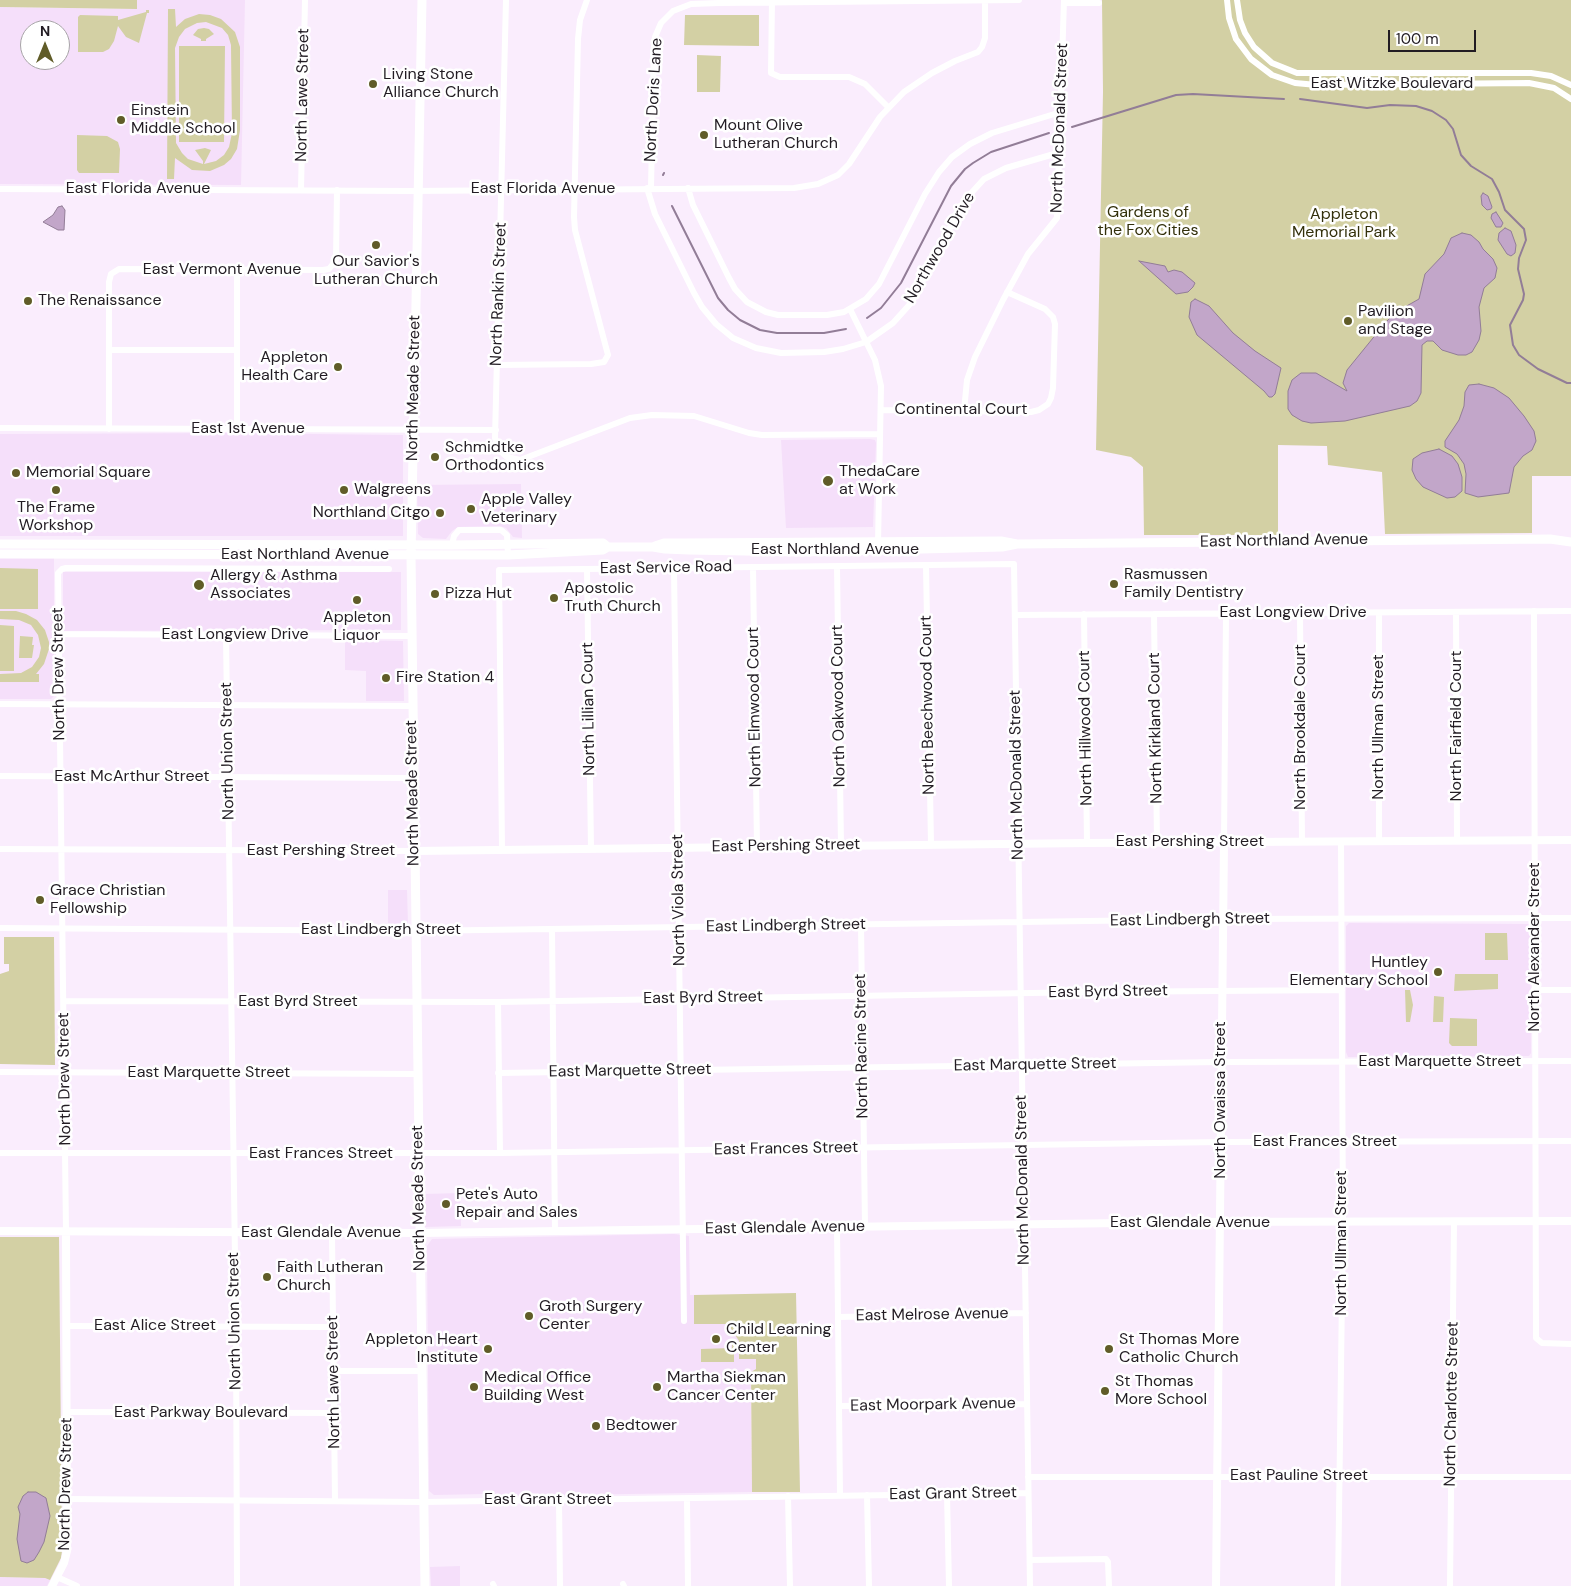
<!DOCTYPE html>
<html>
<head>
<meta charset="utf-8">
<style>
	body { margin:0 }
	#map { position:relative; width:1571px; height:1586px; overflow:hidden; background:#faedfd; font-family:"DM Sans",sans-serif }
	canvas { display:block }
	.north { position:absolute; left:20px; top:20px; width:50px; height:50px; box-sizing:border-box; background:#fff; border:1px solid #a7a4a7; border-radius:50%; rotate:0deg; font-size:14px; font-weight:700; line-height:20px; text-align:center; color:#221c23 }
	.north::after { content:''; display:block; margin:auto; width:18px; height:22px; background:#605c28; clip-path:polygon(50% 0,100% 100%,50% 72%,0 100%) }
	.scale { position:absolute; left:1388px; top:30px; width:88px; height:22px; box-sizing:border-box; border:2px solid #221c23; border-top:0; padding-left:6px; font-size:15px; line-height:18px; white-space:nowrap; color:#221c23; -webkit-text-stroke:4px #fff; paint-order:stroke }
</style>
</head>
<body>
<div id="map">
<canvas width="1571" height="1586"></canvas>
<div class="north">N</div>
<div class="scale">100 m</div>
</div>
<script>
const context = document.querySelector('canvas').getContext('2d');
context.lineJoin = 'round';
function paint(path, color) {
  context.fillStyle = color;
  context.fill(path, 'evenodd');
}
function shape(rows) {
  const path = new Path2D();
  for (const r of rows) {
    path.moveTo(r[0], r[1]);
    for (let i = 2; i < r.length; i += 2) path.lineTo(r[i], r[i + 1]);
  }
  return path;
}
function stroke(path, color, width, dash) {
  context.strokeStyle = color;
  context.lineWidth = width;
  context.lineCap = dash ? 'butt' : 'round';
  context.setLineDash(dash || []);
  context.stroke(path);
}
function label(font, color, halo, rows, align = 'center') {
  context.font = font + ' "DM Sans",sans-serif';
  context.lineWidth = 5;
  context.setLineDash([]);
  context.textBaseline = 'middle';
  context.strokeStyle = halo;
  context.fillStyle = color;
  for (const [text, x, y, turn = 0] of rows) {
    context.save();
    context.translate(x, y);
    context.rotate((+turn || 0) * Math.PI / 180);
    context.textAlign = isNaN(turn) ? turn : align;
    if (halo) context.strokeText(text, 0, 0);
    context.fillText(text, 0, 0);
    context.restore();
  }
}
const built = shape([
	[137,0,245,0,241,185,0,184,0,7,137,9],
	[30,30,60,30,60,60,30,60],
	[225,433,403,435,403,536,0,536,0,434],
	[870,439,875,440,876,443,873,527,786,528,781,440],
	[521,484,522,538,513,537,506,528,500,526,458,527,452,531,446,539,423,538,418,534,417,485],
	[0,558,54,558,54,696,51,699,0,699],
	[63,572,401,572,401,630,63,631],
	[345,640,403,641,404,701,366,701,366,671,345,670],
	[388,890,407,890,408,925,388,926],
	[1349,923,1528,924,1530,930,1531,1053,1529,1056,1348,1057,1346,1052,1346,926],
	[460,1193,461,1226,425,1227,425,1194],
	[674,1234,689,1236,690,1295,694,1295,694,1324,728,1324,739,1341,756,1359,756,1369,751,1372,752,1492,507,1496,485,1494,434,1495,429,1491,427,1246,432,1239],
	[460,1566,460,1586,431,1586,430,1567],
	[0,1577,45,1578,50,1580,47,1586,0,1586]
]);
const green = shape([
	[0,0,137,0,137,9,0,7],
	[1102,0,1571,0,1571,476,1532,476,1532,533,1385,534,1382,472,1328,465,1327,446,1278,445,1278,535,1144,535,1143,467,1131,457,1096,450,1103,92],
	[168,9,175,9,176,27,185,19,199,14,210,15,221,19,235,32,240,47,240,130,237,149,231,159,224,165,210,171,192,170,175,158,174,179,167,179],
	[206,22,222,28,228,35,231,45,232,133,229,147,224,155,216,161,204,164,211,150,205,148,195,150,203,161,203,164,188,159,182,153,176,143,175,48,179,37,185,29,197,23],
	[146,10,149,10,149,13,147,13,139,43,126,37,118,26,114,41,109,49,103,52,78,52,78,17,80,15,118,16,118,20,146,12],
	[685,15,759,15,759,46,684,45],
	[204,28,209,29,214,34,206,39,206,41,201,41,201,39,193,35,198,29],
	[179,46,225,46,224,142,179,142],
	[697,55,721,56,720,92,697,92],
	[77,135,107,136,118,142,120,149,119,173,79,173,77,170],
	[0,568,38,569,38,609,0,609],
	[0,611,16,611,26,614,37,620,45,630,49,642,49,649,44,664,36,674,39,674,39,682,0,682,0,674,21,673,32,667,39,657,41,648,38,635,31,625,19,620,0,619],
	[0,625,14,626,14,671,0,671],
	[20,636,33,637,32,645,34,645,32,658,19,658],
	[1485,933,1507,933,1508,960,1485,960],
	[4,937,54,937,55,1065,0,1064,0,974,9,971,9,964,4,964],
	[1455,974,1498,974,1498,989,1454,991],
	[1405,990,1410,990,1413,1005,1410,1022,1406,1022],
	[1434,996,1444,997,1443,1022,1433,1022],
	[1450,1018,1477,1019,1477,1046,1452,1046,1449,1043],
	[0,1237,59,1237,62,1551,61,1558,50,1580,45,1578,0,1577],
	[796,1293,800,1492,752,1492,751,1372,756,1369,756,1359,739,1359,739,1341,728,1324,694,1324,694,1295],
	[732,1343,734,1343,734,1362,701,1362,701,1349,732,1348]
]);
const water = shape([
	[1483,193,1488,196,1492,207,1491,209,1487,210,1482,205,1481,196,1483,193],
	[62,206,65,210,64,230,58,230,43,222,53,215,58,207,62,206],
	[1496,212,1503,223,1501,227,1496,227,1491,218,1492,214,1496,212],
	[1505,228,1511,231,1516,245,1515,253,1511,256,1507,254,1498,240,1499,233,1505,228],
	[1462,233,1471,235,1479,242,1483,249,1493,259,1497,268,1495,278,1484,288,1479,307,1481,331,1479,340,1472,352,1466,355,1458,355,1442,350,1433,341,1427,341,1422,345,1421,393,1417,401,1410,406,1345,421,1311,423,1302,421,1292,415,1288,409,1288,391,1292,380,1301,373,1316,373,1347,391,1343,383,1347,370,1386,322,1396,312,1419,299,1425,274,1444,254,1451,238,1462,233],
	[1139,261,1165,266,1168,272,1174,270,1182,272,1195,283,1193,287,1188,292,1176,294,1139,261],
	[1195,299,1209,306,1233,333,1255,351,1281,368,1275,394,1272,397,1269,397,1264,391,1197,335,1189,317,1191,302,1195,299],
	[1479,384,1494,388,1509,398,1524,416,1534,431,1536,441,1532,450,1523,456,1514,467,1509,493,1478,497,1465,493,1466,474,1464,464,1457,454,1445,447,1445,441,1459,420,1464,406,1465,392,1469,385,1479,384],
	[1439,449,1452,456,1458,464,1462,477,1462,491,1455,497,1447,498,1423,487,1416,479,1412,470,1413,459,1422,453,1439,449],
	[28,1492,36,1492,46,1498,50,1516,44,1542,39,1552,34,1560,27,1563,21,1561,17,1539,20,1514,18,1507,23,1496,28,1492]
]);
const stream = shape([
	[1300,99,1367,108,1390,105,1416,106,1432,111,1446,120,1453,129,1461,155,1471,166,1492,179,1499,192,1505,210,1524,229,1526,240,1519,258,1518,269,1524,294,1523,300,1510,325,1513,345,1519,355,1538,369,1567,383,1571,383],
	[1072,127,1176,95,1193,94,1284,99],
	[663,175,664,173],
	[672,206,718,298,728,310,740,320,760,330,777,333,824,333,846,329],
	[867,318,881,308,901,283,951,186,965,169,973,163,991,152,1049,133]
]);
const minor = shape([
	[506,0,495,438,499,450,507,457,520,460,630,418,652,415,694,416,749,433,762,435,880,434],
	[772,0,771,73,780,77,849,77,865,84,888,107],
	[1227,0,1229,18,1236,39,1251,59,1272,75,1295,83,1317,85,1529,83,1554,88,1571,99],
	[1237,0,1240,20,1245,33,1254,47,1272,63,1297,73,1531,73,1551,76,1571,85],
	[1064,3,1099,3],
	[647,188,655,214,694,293,702,307,716,324,733,338,756,348,781,353,824,352,843,349,866,342,893,323,911,303,964,201,984,179,1006,168,1061,152],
	[651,188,654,45,655,37,661,23,673,11,691,4,719,3,1019,0],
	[688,188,693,205,729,278,735,289,747,302,766,312,778,315,827,315,844,312,866,299,879,284,925,194,939,172,952,157,970,144,992,133,1061,112],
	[0,189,409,191,794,188,818,184,838,175,849,164,880,117,904,92,932,73,955,61,978,52,982,47,985,38,985,0],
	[301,190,305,0],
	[850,309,875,360,881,386,878,544],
	[109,350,237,350],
	[497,365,591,364,604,362,608,355,575,230,574,217,578,39,580,20,587,0],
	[881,410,1031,412,1039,410,1048,404,1051,398,1053,388,1055,324,1053,317,1045,309,1007,292],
	[964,411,967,380,975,357,1003,300,1028,254,1057,218,1064,0],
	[0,428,496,430],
	[109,429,109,282,111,274,119,269,323,270,329,269,336,260,337,190],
	[237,429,237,270],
	[452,545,454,536,459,530,501,530,507,535,508,555],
	[926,565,931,844],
	[837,566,841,846],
	[753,567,757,847],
	[674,568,684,1321],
	[587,569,591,849],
	[1534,611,1536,1333,1536,1338,1542,1343,1571,1344],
	[1456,612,1457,840],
	[1300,613,1302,842],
	[1379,613,1379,841],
	[1084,614,1087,843],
	[1154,614,1157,842],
	[1015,615,1571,611],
	[58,634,411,636],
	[226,636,236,1327,237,1586],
	[0,704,412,706],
	[0,776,413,778],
	[1224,842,1226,614],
	[0,849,414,851],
	[502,850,499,570,1014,564,1030,1586],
	[861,924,865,1227],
	[0,928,415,931,1222,919,1571,918],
	[552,929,555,1232],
	[1534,990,1571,990],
	[64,1001,498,1002,1090,992,1342,990],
	[498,1002,500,1153],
	[0,1072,417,1074],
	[498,1073,1220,1062,1571,1061],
	[0,1153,500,1153,1221,1142,1571,1141],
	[837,1228,840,1495],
	[66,1232,58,573,62,569,66,568,389,569],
	[332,1234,335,1501],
	[838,1317,1026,1313],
	[67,1326,333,1327],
	[334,1371,421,1371],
	[839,1406,1027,1404],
	[67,1412,334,1413],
	[1028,1477,1571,1477],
	[947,1494,949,1586],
	[867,1495,869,1586],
	[788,1496,790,1586],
	[67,1499,423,1502,1028,1493],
	[687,1499,688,1586],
	[559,1500,560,1586],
	[1030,1560,1106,1559,1108,1562,1109,1586],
	[57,1577,77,1586],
	[493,1584,494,1586],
	[623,1584,624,1586],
	[1338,1586,1343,1222,1341,841],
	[1450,1586,1454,1222]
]);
const tertiary = shape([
	[414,851,1087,843,1571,840],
	[0,1231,420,1233,1191,1222,1571,1221],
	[52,1586,64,1563,67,1551,66,1232],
	[1216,1586,1224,842]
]);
const secondary = shape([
	[422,0,411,555,425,1586],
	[0,544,452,545,603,543,608,547],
	[655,546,664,543,683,543,1001,541,1017,544,1550,539,1571,542],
	[0,554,508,555,603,550,608,547,653,547,665,549,689,550,801,552,1002,547,1017,544]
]);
const markers = [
	[373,84,5,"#605c28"],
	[121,120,5,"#605c28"],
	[704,135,5,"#605c28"],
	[376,245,5,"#605c28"],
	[28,301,5,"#605c28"],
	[1348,321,5,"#605c28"],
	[338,367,5,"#605c28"],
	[435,457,5,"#605c28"],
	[16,473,5,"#605c28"],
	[828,481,6,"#605c28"],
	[56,490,5,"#605c28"],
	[344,490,5,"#605c28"],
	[471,509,5,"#605c28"],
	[440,513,5,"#605c28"],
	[1114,584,5,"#605c28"],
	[199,585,6,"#605c28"],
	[435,594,5,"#605c28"],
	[554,598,5,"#605c28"],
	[357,600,5,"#605c28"],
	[386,678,5,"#605c28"],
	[40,900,5,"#605c28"],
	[1438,972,5,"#605c28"],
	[446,1204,5,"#605c28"],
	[267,1277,5,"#605c28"],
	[529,1316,5,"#605c28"],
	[716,1339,5,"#605c28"],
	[488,1349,5,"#605c28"],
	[1109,1349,5,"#605c28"],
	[474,1387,5,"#605c28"],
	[657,1387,5,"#605c28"],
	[1105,1391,5,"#605c28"],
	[596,1426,5,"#605c28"]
];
const poiNames = [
	["Living Stone",383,75],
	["Alliance Church",383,93],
	["Einstein",131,111],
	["Middle School",131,129],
	["Mount Olive",714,126],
	["Lutheran Church",714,144],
	["Our Savior's",376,262,"center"],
	["Lutheran Church",376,280,"center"],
	["The Renaissance",38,301],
	["Pavilion",1358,312],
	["and Stage",1358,330],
	["Appleton",328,358,"right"],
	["Health Care",328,376,"right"],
	["Schmidtke",445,448],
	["Orthodontics",445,466],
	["ThedaCare",839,472],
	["at Work",839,490],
	["Memorial Square",26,473],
	["Walgreens",354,490],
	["Apple Valley",481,500],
	["Veterinary",481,518],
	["The Frame",56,508,"center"],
	["Workshop",56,526,"center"],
	["Northland Citgo",430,513,"right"],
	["Rasmussen",1124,575],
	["Family Dentistry",1124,593],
	["Allergy & Asthma",210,576],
	["Associates",210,594],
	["Apostolic",564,589],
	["Truth Church",564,607],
	["Pizza Hut",445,594],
	["Appleton",357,618,"center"],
	["Liquor",357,636,"center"],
	["Fire Station 4",396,678],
	["Grace Christian",50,891],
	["Fellowship",50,909],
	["Huntley",1428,963,"right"],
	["Elementary School",1428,981,"right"],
	["Pete's Auto",456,1195],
	["Repair and Sales",456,1213],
	["Faith Lutheran",277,1268],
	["Church",277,1286],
	["Groth Surgery",539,1307],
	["Center",539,1325],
	["Child Learning",726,1330],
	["Center",726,1348],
	["Appleton Heart",478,1340,"right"],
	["Institute",478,1358,"right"],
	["St Thomas More",1119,1340],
	["Catholic Church",1119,1358],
	["Medical Office",484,1378],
	["Building West",484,1396],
	["Martha Siekman",667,1378],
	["Cancer Center",667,1396],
	["St Thomas",1115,1382],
	["More School",1115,1400],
	["Bedtower",606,1426]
];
const streetNames = [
	["East Witzke Boulevard",1392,84],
	["North Lawe Street",303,95,-89],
	["North Doris Lane",654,100,-87],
	["North McDonald Street",1060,128,-88],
	["East Florida Avenue",138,189],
	["East Florida Avenue",543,189],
	["Northwood Drive",940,248,-60],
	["East Vermont Avenue",222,270],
	["North Rankin Street",499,294,-88],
	["North Meade Street",414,388,-89],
	["Continental Court",961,410],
	["East 1st Avenue",248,429],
	["East Northland Avenue",1284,541,-1],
	["East Northland Avenue",835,550],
	["East Northland Avenue",305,555],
	["East Service Road",666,568,-1],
	["East Longview Drive",1293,613],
	["East Longview Drive",235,635],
	["North Drew Street",59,674,-91],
	["North Beechwood Court",928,705,-91],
	["North Oakwood Court",839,706,-91],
	["North Elmwood Court",755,707,-91],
	["North Lillian Court",589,709,-91],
	["North Fairfield Court",1457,726,-90],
	["North Brookdale Court",1301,727,-90],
	["North Ullman Street",1379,727,-90],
	["North Hillwood Court",1086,728,-91],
	["North Kirkland Court",1156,728,-91],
	["North Union Street",228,751,-91],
	["North McDonald Street",1017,775,-91],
	["East McArthur Street",132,777],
	["North Meade Street",413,793,-91],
	["East Pershing Street",1190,842],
	["East Pershing Street",786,846,-1],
	["East Pershing Street",321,851],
	["North Viola Street",679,900,-91],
	["East Lindbergh Street",1190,920,-1],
	["East Lindbergh Street",786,926,-1],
	["East Lindbergh Street",381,930],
	["North Alexander Street",1535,947,-90],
	["East Byrd Street",1108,992,-1],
	["East Byrd Street",703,998,-1],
	["East Byrd Street",298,1002],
	["North Racine Street",862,1046,-91],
	["East Marquette Street",1440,1062],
	["East Marquette Street",1035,1065,-1],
	["East Marquette Street",630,1071,-1],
	["East Marquette Street",209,1073],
	["North Drew Street",65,1079,-91],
	["North Owaissa Street",1221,1100,-90],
	["East Frances Street",1325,1142],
	["East Frances Street",786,1149,-1],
	["East Frances Street",321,1154],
	["North McDonald Street",1023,1180,-91],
	["North Meade Street",419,1198,-91],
	["East Glendale Avenue",1190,1223],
	["East Glendale Avenue",785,1228,-1],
	["East Glendale Avenue",321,1233],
	["North Ullman Street",1342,1243,-90],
	["East Melrose Avenue",932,1315,-1],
	["North Union Street",235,1321,-91],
	["East Alice Street",155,1326],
	["North Lawe Street",334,1382,-91],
	["North Charlotte Street",1452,1404,-89],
	["East Moorpark Avenue",933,1405,-1],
	["East Parkway Boulevard",201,1413],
	["East Pauline Street",1299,1476],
	["North Drew Street",66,1484,-89],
	["East Grant Street",953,1494,-1],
	["East Grant Street",548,1500]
];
const parkNames = [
	["Gardens of",1148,213],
	["the Fox Cities",1148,231],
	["Appleton",1344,215],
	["Memorial Park",1344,233]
];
paint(built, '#f5dffa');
paint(green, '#d3d0a4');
paint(water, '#c2a6c9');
stroke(water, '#927d97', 1);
stroke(stream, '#927d97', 2);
stroke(minor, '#fff', 6);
stroke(tertiary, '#fff', 8);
stroke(secondary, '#fff', 9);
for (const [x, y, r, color] of markers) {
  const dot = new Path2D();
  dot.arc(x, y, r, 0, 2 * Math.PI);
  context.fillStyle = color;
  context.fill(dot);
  stroke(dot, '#fff', 2);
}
label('16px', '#221c23', '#fff', poiNames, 'left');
label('16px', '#221c23', '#fff', streetNames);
label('16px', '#33300b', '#fff', parkNames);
</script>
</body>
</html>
